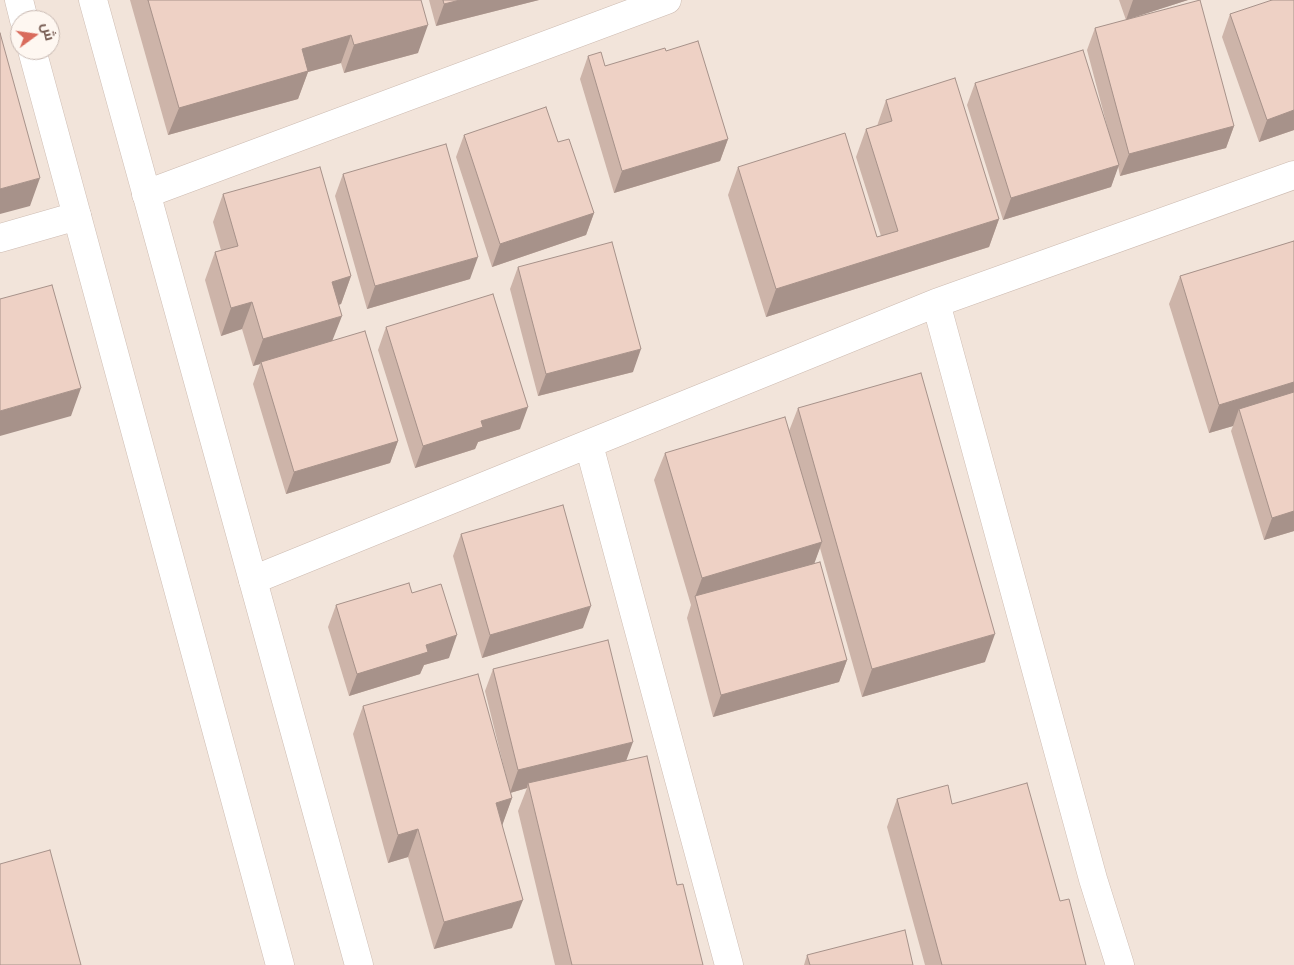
<!DOCTYPE html>
<html>
<head>
<meta charset="utf-8">
<style>
	body { margin:0 }
	#map { position:relative; width:1294px; height:965px; overflow:hidden; background:#fbf3eb; font-family:"Exo 2",Cairo,sans-serif }
	canvas { display:block }
	.north { position:absolute; left:10px; top:10px; width:50px; height:50px; box-sizing:border-box; background:#fef7f1; border:1px solid #c7b8b1; border-radius:50%; rotate:76deg; font-size:14px; font-weight:700; line-height:20px; text-align:center; color:#745950 }
	.north::after { content:''; display:block; margin:auto; width:18px; height:22px; background:#d96b5c; clip-path:polygon(50% 0,100% 100%,50% 72%,0 100%) }
</style>
</head>
<body>
<div id="map">
<canvas width="1294" height="965"></canvas>
<div class="north">ش</div>
</div>
<script>
const context = document.querySelector('canvas').getContext('2d');
context.lineJoin = 'round';
function paint(path, color) {
  context.fillStyle = color;
  context.fill(path, 'evenodd');
}
function shape(rows) {
  const path = new Path2D();
  for (const r of rows) {
    path.moveTo(r[0], r[1]);
    for (let i = 2; i < r.length; i += 2) path.lineTo(r[i], r[i + 1]);
  }
  return path;
}
function stroke(path, color, width, dash) {
  context.strokeStyle = color;
  context.lineWidth = width;
  context.lineCap = dash ? 'butt' : 'round';
  context.setLineDash(dash || []);
  context.stroke(path);
}
const residential = shape([
	[0,0,1294,0,1294,965,0,965],
	[20,20,50,20,50,50,20,50]
]);
const minor = shape([
	[146,194,667,0],
	[0,238,77,216],
	[936,303,1093,879,1120,965],
	[589,445,729,965],
	[253,580,936,303,1294,175]
]);
const tertiary = shape([
	[19,0,24,20],
	[93,0,359,965],
	[32,50,280,965]
]);
const wall = shape([
	[130,0,421,0,418,53,344,73,341,63,308,72,298,99,168,135],
	[429,0,539,0,436,26],
	[1119,0,1188,0,1128,19,1234,126,1226,148,1120,176,1118,166,1111,187,1003,220,967,105,975,83,1111,141,1087,50,1095,28,1126,20],
	[1294,0,1294,130,1259,142,1222,37,1230,14],
	[666,51,728,139,720,161,614,193,580,79,588,56,605,66],
	[886,100,999,219,989,247,766,317,728,195,738,167,877,237,881,236,856,157,866,129,877,126],
	[464,135,558,142,594,213,586,235,492,267,456,157],
	[343,174,470,279,367,309,335,196],
	[223,194,351,276,341,304,338,305,332,341,398,441,390,463,286,494,253,384,260,364,253,366,242,329,221,336,205,280,215,252,221,250,213,222],
	[1294,241,1294,531,1264,540,1231,431,1233,426,1209,433,1169,304,1180,276],
	[518,267,633,372,538,396,510,289],
	[386,327,520,429,478,442,475,449,415,468,378,350],
	[798,408,985,662,862,697,820,548,814,563,847,660,839,682,713,717,687,618,691,605,654,480,665,453,789,431],
	[461,534,583,628,482,658,453,556],
	[412,593,449,658,424,665,420,674,349,696,328,627,336,605],
	[493,669,626,760,677,885,703,965,555,965,518,811,527,788,510,793,512,798,502,825,512,928,434,949,408,857,388,863,353,734,363,706,509,788,485,691],
	[897,799,952,804,1060,901,1086,965,925,965,887,827],
	[807,955,913,965,804,965]
]);
const shadedWall = shape([
	[460,0,539,0,436,26,444,4],
	[1133,0,1188,0,1126,20],
	[428,25,418,53,344,73,354,45],
	[351,35,341,63,308,72,298,99,168,135,179,108,302,49],
	[1294,110,1294,130,1259,142,1267,120],
	[1234,126,1226,148,1120,176,1129,154],
	[728,139,720,161,614,193,622,171],
	[1119,165,1111,187,1003,220,1011,198],
	[40,178,30,206,0,214,0,189],
	[594,213,586,235,492,267,500,244],
	[999,219,989,247,766,317,776,289],
	[478,257,470,279,367,309,375,286],
	[351,276,341,304,322,310,332,282],
	[252,302,242,329,221,336,231,308],
	[342,316,331,344,261,362,260,364,253,366,263,339],
	[641,349,633,372,538,396,546,374],
	[1294,382,1294,407,1239,409,1233,426,1209,433,1219,405],
	[81,388,71,416,0,436,0,411],
	[528,407,520,429,478,442,475,449,415,468,423,446,481,421],
	[398,441,390,463,286,494,294,472],
	[1294,511,1294,531,1264,540,1272,518],
	[822,542,812,570,695,597,702,578],
	[591,606,583,628,482,658,490,635],
	[995,634,985,662,862,697,872,669],
	[457,635,449,658,424,665,420,674,349,696,357,674,426,645],
	[847,660,839,682,713,717,721,695],
	[633,742,625,764,528,783,527,788,510,793,518,770],
	[512,798,502,826,496,803],
	[418,829,408,857,388,863,398,835],
	[523,900,512,928,434,949,444,922]
]);
const building = shape([
	[148,0,421,0,428,25,354,45,351,35,302,49,308,71,179,108,148,0],
	[443,0,460,0,444,4,443,0],
	[1200,0,1234,126,1129,154,1095,28,1200,0],
	[1272,0,1294,0,1294,110,1267,120,1230,14,1272,0],
	[0,33,40,178,0,189,0,33],
	[698,41,728,139,622,171,588,56,601,52,605,66,665,48,666,51,698,41],
	[1083,50,1119,165,1011,198,975,83,1083,50],
	[955,78,999,219,776,289,738,167,845,133,877,237,898,231,866,129,892,121,886,100,955,78],
	[546,107,558,142,569,139,594,213,500,244,464,135,546,107],
	[446,144,478,257,375,286,343,174,446,144],
	[320,167,351,276,332,282,342,316,263,339,252,302,231,308,215,252,238,246,223,194,320,167],
	[1294,241,1294,382,1219,405,1180,276,1294,241],
	[612,242,641,349,546,374,518,267,612,242],
	[52,285,81,388,0,411,0,299,52,285],
	[493,294,528,407,481,421,483,427,423,446,386,327,493,294],
	[365,331,398,441,294,472,261,362,365,331],
	[921,373,995,634,872,669,798,408,921,373],
	[1294,392,1294,511,1272,518,1239,409,1294,392],
	[785,417,822,542,702,578,665,453,785,417],
	[563,505,591,606,490,635,461,534,563,505],
	[820,562,847,660,721,695,695,596,820,562],
	[409,583,412,593,441,584,457,635,426,645,428,652,357,674,336,605,409,583],
	[608,640,633,742,518,770,493,669,608,640],
	[478,674,512,798,496,803,523,900,444,922,418,829,398,835,363,706,478,674],
	[647,756,677,885,683,884,703,965,572,965,528,783,647,756],
	[1027,783,1060,901,1069,899,1086,965,942,965,897,799,948,785,952,804,1027,783],
	[50,850,81,965,0,965,0,864,50,850],
	[905,930,913,965,810,965,807,955,905,930]
]);
paint(residential, '#f2e4da');
stroke(minor, '#cdbbb1', 29);
stroke(tertiary, '#cdbbb1', 29);
stroke(minor, '#fff', 28);
stroke(tertiary, '#fff', 28);
paint(wall, '#cdb4a9');
paint(shadedWall, '#a7928a');
paint(building, '#eed1c5');
stroke(building, '#a7928a', 1);
</script>
</body>
</html>
